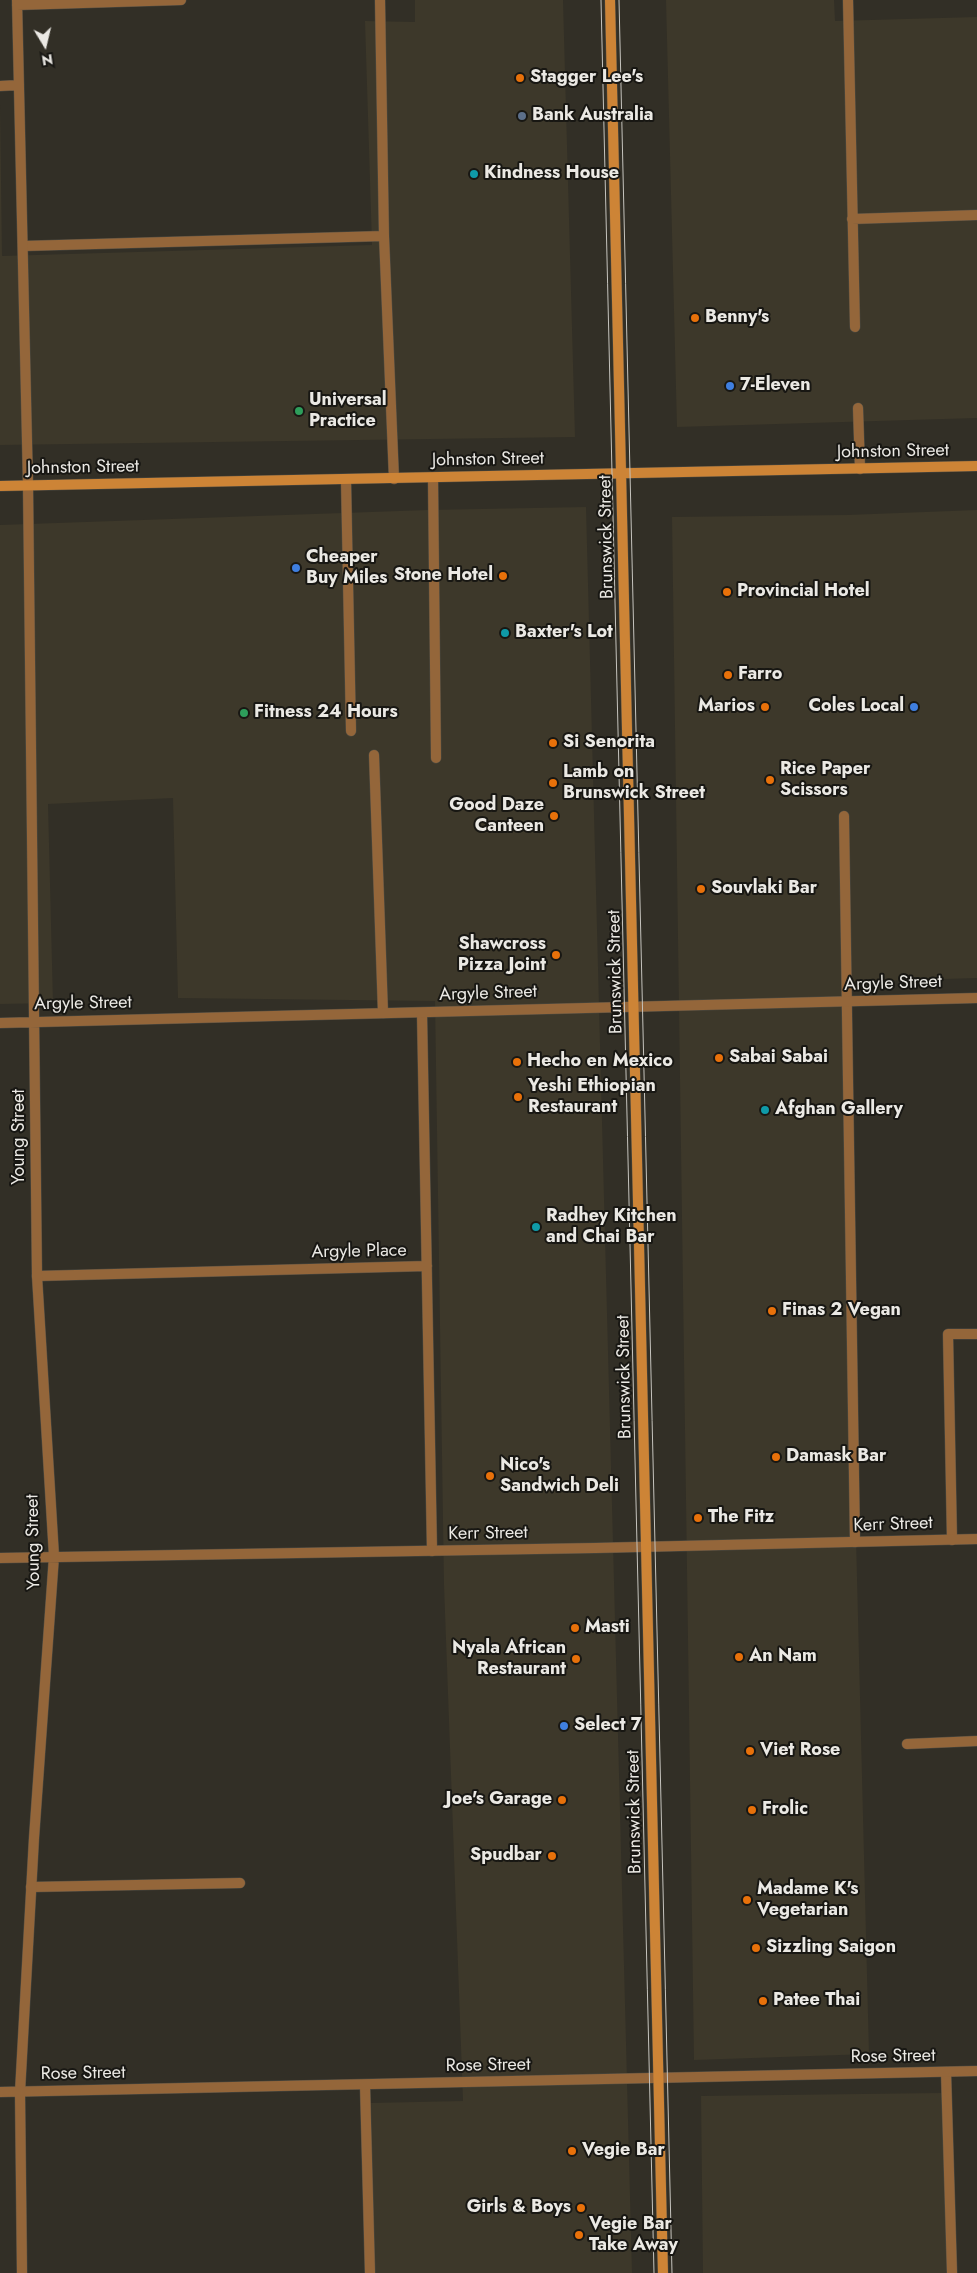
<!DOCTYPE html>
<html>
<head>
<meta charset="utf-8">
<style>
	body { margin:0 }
	#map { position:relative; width:977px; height:2273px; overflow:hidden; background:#322f26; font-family:Jost,sans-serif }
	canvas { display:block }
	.north { position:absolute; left:20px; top:20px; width:50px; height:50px; -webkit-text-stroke:4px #181713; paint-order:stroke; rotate:171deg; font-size:14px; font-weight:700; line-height:20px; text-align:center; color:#ebe9e4 }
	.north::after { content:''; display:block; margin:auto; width:18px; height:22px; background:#ebe9e4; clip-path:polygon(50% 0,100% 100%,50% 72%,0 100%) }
</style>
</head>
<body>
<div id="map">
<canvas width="977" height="2273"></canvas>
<div class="north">N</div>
</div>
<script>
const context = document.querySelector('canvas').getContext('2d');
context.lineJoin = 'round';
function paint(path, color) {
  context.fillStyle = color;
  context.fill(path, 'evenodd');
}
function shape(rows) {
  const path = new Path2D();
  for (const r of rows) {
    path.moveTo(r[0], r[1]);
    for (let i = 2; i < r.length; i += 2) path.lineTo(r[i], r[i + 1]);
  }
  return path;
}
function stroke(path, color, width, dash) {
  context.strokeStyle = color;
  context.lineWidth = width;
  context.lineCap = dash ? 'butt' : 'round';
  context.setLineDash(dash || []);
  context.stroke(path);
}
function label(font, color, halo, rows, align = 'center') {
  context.font = font + ' Jost,sans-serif';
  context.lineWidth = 4;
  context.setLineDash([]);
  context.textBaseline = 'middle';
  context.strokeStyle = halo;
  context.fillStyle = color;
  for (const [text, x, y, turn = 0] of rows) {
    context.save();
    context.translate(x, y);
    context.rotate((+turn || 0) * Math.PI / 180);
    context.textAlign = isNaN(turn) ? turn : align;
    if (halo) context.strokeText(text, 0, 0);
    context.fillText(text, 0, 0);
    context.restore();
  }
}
const built = shape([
	[415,0,563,0,575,437,0,445,0,105,2,256,372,245,365,21,415,22],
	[666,0,834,0,835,21,977,17,977,418,677,427],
	[586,507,632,2273,374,2273,371,2103,463,2101,444,1585,435,1001,178,998,173,798,48,804,53,1003,0,1004,0,525,428,510],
	[977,510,977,978,842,982,869,2054,694,2060,672,517,847,515],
	[942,2093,947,2273,703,2273,701,2096]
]);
const lane = shape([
	[380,0,384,236,394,479],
	[848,0,855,327],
	[852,219,977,215],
	[23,246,384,236],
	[858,408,860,469],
	[433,478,436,758],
	[346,480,351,731],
	[374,755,383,1013],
	[844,816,855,1542],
	[422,1013,432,1551],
	[37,1276,427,1266],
	[952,1540,948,1334,977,1334],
	[907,1744,977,1741],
	[31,1887,240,1883],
	[946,2072,952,2273],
	[365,2085,370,2273]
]);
const street = shape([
	[17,0,28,485,37,1276,54,1556,34,1838,20,2092,22,2273],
	[17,5,181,0],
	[0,86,19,85],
	[0,1023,977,998],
	[0,1558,595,1548,977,1539],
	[0,2092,977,2071]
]);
const secondary = shape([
	[610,0,663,2273],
	[0,486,977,466]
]);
const tram = shape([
	[601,0,654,2273],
	[619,0,672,2273]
]);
const markers = [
	[520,78,5,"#e8710a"],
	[522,116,5,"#5c6f8a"],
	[474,174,5,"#0f9aa8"],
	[695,318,5,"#e8710a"],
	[730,386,5,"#3f7fe0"],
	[299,411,5,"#2e9e5b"],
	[296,568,5,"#3f7fe0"],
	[503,576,5,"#e8710a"],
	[727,592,5,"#e8710a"],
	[505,633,5,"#0f9aa8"],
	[728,675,5,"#e8710a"],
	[765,707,5,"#e8710a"],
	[914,707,5,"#3f7fe0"],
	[244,713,5,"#2e9e5b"],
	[553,743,5,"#e8710a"],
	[770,780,5,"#e8710a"],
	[553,783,5,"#e8710a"],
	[554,816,5,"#e8710a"],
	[701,889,5,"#e8710a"],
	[556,955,5,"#e8710a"],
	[719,1058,5,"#e8710a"],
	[517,1062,5,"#e8710a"],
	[518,1097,5,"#e8710a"],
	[765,1110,5,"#0f9aa8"],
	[536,1227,5,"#0f9aa8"],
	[772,1311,5,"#e8710a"],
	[776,1457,5,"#e8710a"],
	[490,1476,5,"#e8710a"],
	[698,1518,5,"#e8710a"],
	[575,1628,5,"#e8710a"],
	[739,1657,5,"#e8710a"],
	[576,1659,5,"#e8710a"],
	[564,1726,5,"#3f7fe0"],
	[750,1751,5,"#e8710a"],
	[562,1800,5,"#e8710a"],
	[752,1810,5,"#e8710a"],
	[552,1856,5,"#e8710a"],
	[747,1900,5,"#e8710a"],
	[756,1948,5,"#e8710a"],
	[763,2001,5,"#e8710a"],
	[572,2151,5,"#e8710a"],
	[581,2208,5,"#e8710a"],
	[579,2235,5,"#e8710a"]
];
const poiNames = [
	["Stagger Lee's",530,78],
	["Bank Australia",532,116],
	["Kindness House",484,174],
	["Benny's",705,318],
	["7-Eleven",740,386],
	["Universal",309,401],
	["Practice",309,422],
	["Cheaper",306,558],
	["Buy Miles",306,579],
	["Stone Hotel",493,576,"right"],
	["Provincial Hotel",737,592],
	["Baxter's Lot",515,633],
	["Farro",738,675],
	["Marios",755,707,"right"],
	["Coles Local",904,707,"right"],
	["Fitness 24 Hours",254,713],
	["Si Senorita",563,743],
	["Rice Paper",780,770],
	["Scissors",780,791],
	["Lamb on",563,773],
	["Brunswick Street",563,794],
	["Good Daze",544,806,"right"],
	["Canteen",544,827,"right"],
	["Souvlaki Bar",711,889],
	["Shawcross",546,945,"right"],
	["Pizza Joint",546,966,"right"],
	["Sabai Sabai",729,1058],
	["Hecho en Mexico",527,1062],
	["Yeshi Ethiopian",528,1087],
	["Restaurant",528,1108],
	["Afghan Gallery",775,1110],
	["Radhey Kitchen",546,1217],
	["and Chai Bar",546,1238],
	["Finas 2 Vegan",782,1311],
	["Damask Bar",786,1457],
	["Nico's",500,1466],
	["Sandwich Deli",500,1487],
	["The Fitz",708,1518],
	["Masti",585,1628],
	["Nyala African",566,1649,"right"],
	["Restaurant",566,1670,"right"],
	["An Nam",749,1657],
	["Select 7",574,1726],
	["Viet Rose",760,1751],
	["Joe's Garage",552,1800,"right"],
	["Frolic",762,1810],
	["Spudbar",542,1856,"right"],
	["Madame K's",757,1890],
	["Vegetarian",757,1911],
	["Sizzling Saigon",766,1948],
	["Patee Thai",773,2001],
	["Vegie Bar",582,2151],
	["Girls & Boys",571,2208,"right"],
	["Vegie Bar",589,2225],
	["Take Away",589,2246]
];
const streetNames = [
	["Johnston Street",893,452,-1],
	["Johnston Street",488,460,-1],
	["Johnston Street",83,468,-1],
	["Brunswick Street",607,537,-91],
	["Brunswick Street",616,972,-91],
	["Argyle Street",893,984,-2],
	["Argyle Street",488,994,-2],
	["Argyle Street",83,1004,-1],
	["Young Street",20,1137,-90],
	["Argyle Place",359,1252,-1],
	["Brunswick Street",625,1377,-91],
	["Kerr Street",893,1525,-2],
	["Kerr Street",488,1534,-1],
	["Young Street",34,1542,-91],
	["Brunswick Street",635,1812,-91],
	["Rose Street",893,2057,-1],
	["Rose Street",488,2066,-1],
	["Rose Street",83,2074,-1]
];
paint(built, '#3d382a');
stroke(lane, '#504d44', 11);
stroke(street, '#504d44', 11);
stroke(secondary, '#504d44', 11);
stroke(lane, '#94663a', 10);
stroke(street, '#94663a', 10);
stroke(secondary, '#cd8436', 10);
stroke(tram, '#c6c4be', 1);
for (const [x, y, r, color] of markers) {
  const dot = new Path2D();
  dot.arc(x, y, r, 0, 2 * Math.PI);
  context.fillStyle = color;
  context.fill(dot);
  stroke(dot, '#181713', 2);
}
label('bold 18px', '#ebe9e4', '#181713', poiNames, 'left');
label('18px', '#ebe9e4', '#181713', streetNames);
</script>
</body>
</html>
